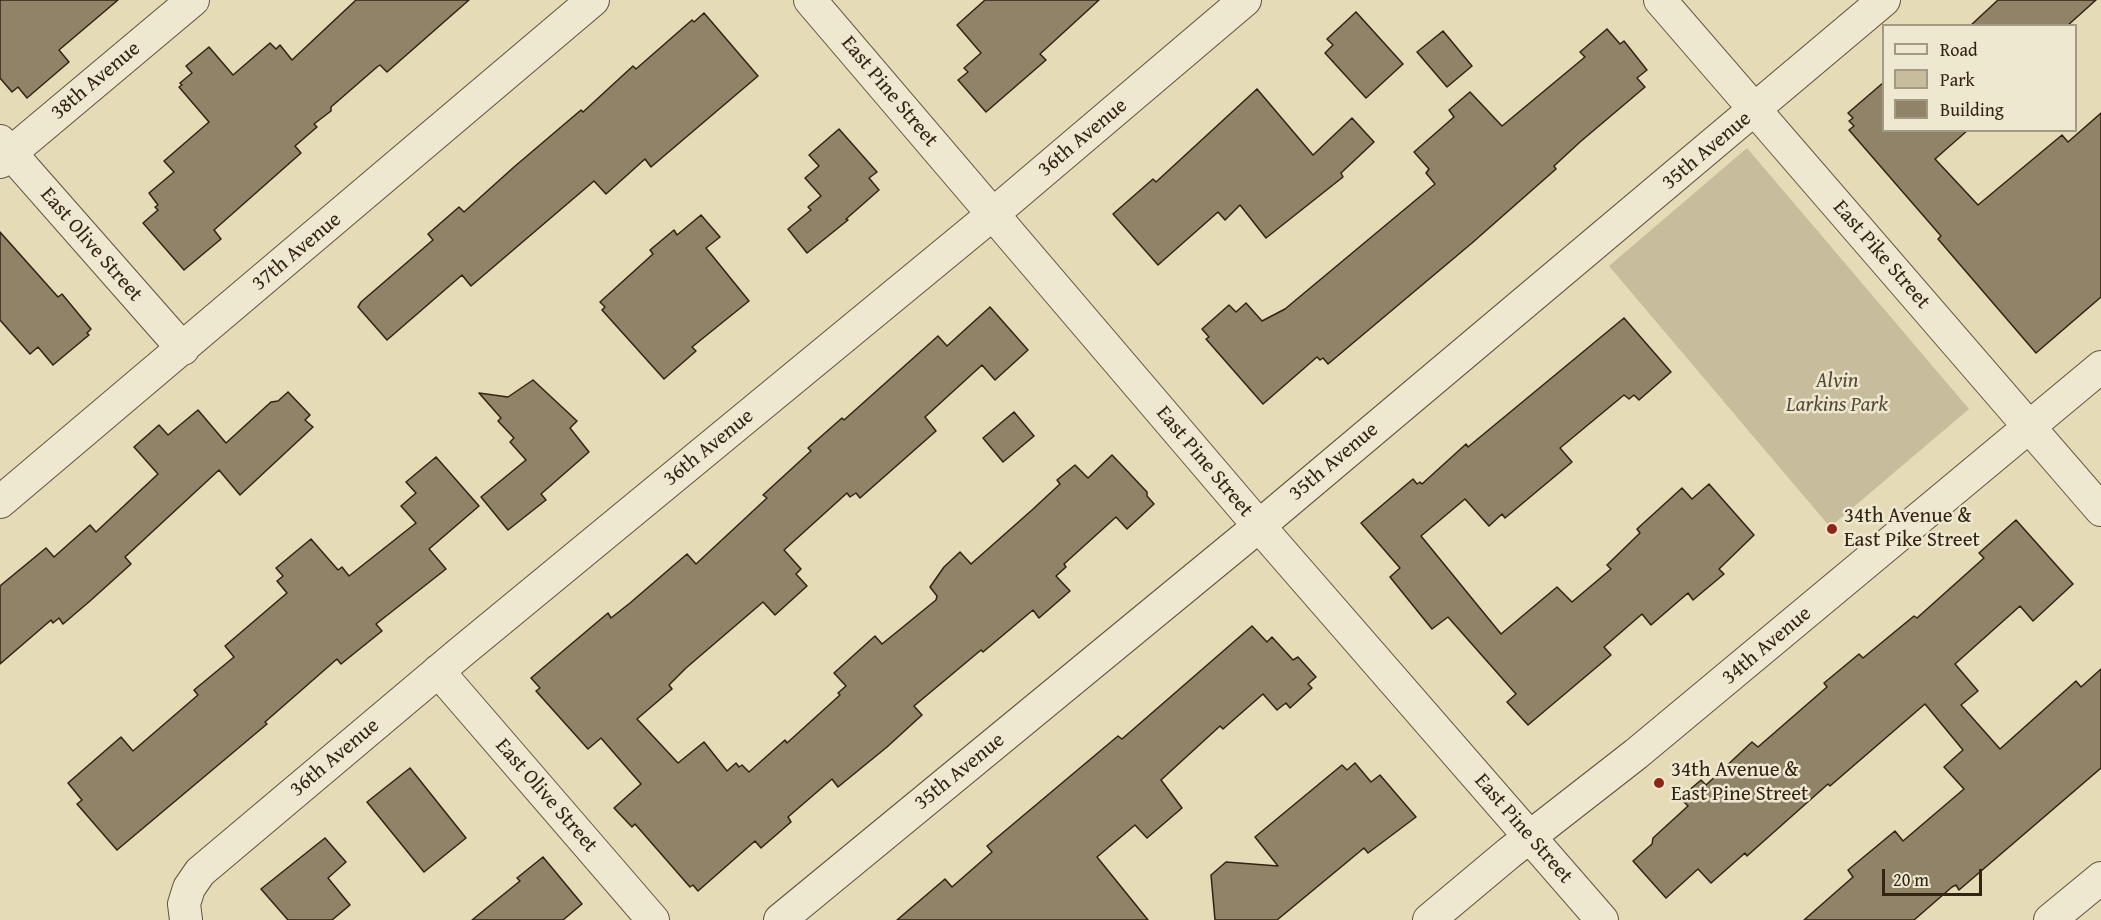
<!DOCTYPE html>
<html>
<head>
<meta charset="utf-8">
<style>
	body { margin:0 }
	#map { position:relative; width:2101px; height:920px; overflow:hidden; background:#e6dbb7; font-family:"Gentium Book Plus",serif }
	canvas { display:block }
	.legend { position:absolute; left:1882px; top:24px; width:195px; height:108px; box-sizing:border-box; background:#efe8d0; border:2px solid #a39a84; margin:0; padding:8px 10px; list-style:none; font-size:18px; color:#322413 }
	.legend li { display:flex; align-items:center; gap:12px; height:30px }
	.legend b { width:30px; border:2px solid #a39a84 }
	.scale { position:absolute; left:1882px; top:869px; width:100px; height:27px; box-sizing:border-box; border:3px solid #322413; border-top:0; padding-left:8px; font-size:18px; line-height:21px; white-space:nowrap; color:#322413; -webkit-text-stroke:4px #efe8d0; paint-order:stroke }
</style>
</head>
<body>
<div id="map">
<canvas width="2101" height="920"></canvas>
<ul class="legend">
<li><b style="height:8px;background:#efe8d0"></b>Road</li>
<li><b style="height:16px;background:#c7bc9b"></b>Park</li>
<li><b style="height:16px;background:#908368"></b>Building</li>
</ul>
<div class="scale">20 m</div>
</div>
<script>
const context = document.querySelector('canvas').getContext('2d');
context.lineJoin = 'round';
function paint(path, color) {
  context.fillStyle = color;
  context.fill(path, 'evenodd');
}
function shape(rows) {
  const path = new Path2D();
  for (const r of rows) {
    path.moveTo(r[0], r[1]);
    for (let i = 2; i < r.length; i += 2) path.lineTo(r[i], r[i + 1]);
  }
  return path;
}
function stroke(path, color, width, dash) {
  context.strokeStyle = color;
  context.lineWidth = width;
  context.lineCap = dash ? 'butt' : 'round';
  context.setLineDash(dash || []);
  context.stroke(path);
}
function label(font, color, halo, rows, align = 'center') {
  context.font = font + ' "Gentium Book Plus",serif';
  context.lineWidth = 5;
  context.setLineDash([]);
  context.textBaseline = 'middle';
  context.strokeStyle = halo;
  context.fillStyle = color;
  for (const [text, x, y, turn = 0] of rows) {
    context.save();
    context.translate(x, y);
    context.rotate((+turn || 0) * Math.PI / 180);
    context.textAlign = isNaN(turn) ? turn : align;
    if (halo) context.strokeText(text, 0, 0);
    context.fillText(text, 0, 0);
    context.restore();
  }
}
const green = shape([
	[1747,148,1969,409,1830,527,1609,266]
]);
const building = shape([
	[0,0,118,0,59,50,69,62,27,98,18,87,12,92,0,78,0,0],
	[356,0,469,0,387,72,380,65,377,67,331,107,331,111,314,124,317,127,295,146,301,153,214,230,221,239,184,270,143,223,158,210,155,207,158,205,149,193,174,172,164,161,209,122,179,87,182,85,180,83,192,73,186,66,209,47,233,75,270,43,276,49,280,45,292,60,356,0],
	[985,0,1099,0,1040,54,1046,60,986,112,958,80,968,72,964,68,981,53,957,25,985,0],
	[1998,0,2096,0,2067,26,1970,26,1998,0],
	[1356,12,1403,64,1366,98,1325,53,1333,45,1327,39,1356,12],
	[704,13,758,76,651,167,645,159,606,194,594,181,471,286,462,275,387,340,358,307,361,302,433,240,428,234,459,207,464,212,514,167,581,110,583,112,633,66,636,69,692,20,694,22,704,13],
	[1607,29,1620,44,1624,41,1647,70,1637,78,1645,87,1580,142,1554,166,1556,169,1472,243,1328,364,1323,358,1320,360,1317,357,1263,404,1206,339,1209,337,1202,329,1229,305,1236,312,1246,303,1262,321,1285,309,1435,184,1426,173,1429,169,1414,152,1454,117,1449,110,1470,92,1502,126,1585,57,1580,52,1607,29],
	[1443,31,1472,66,1447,87,1417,52,1443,31],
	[1884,82,1884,130,1968,130,1935,159,1978,205,2062,135,2068,142,2101,113,2101,297,2036,353,1938,239,1941,236,1849,130,1854,126,1849,121,1853,118,1848,113,1884,82],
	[1257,89,1313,155,1352,118,1374,142,1341,173,1343,177,1266,238,1240,205,1225,220,1218,212,1158,265,1113,214,1153,179,1156,182,1257,89],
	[839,129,877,172,869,178,879,190,846,219,848,220,807,253,788,229,811,210,808,207,821,196,805,178,819,166,809,155,839,129],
	[701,215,720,237,706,248,749,301,692,347,696,351,664,379,602,310,605,307,600,302,653,254,650,250,674,230,677,235,701,215],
	[0,232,58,297,62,294,91,329,87,333,89,335,53,365,38,347,30,354,0,320,0,232],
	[990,307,1028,350,995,380,982,365,925,417,936,431,860,498,856,493,850,497,847,493,784,550,801,569,796,574,807,586,775,615,763,602,686,668,669,685,672,689,637,719,678,763,704,742,727,771,736,763,739,767,742,765,749,772,785,740,787,743,840,695,838,693,846,686,834,673,875,636,882,644,936,600,937,596,930,587,944,567,960,552,971,564,1032,510,1060,484,1057,480,1075,465,1088,478,1112,455,1147,492,1147,496,1154,504,1127,529,1116,517,1064,564,1066,567,1056,576,1070,591,1039,618,1033,610,983,652,981,650,914,706,922,715,887,747,838,787,832,779,788,817,791,822,761,848,755,841,698,891,693,885,690,887,635,824,632,827,614,808,641,784,601,738,588,749,536,691,540,688,531,678,608,613,611,618,630,603,687,554,696,564,767,498,763,495,811,451,808,448,842,418,844,420,938,336,947,346,990,307],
	[1624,318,1671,372,1639,400,1634,395,1629,399,1624,395,1560,448,1572,462,1505,518,1502,514,1489,526,1465,499,1421,536,1501,634,1557,587,1572,602,1611,569,1607,565,1640,533,1637,529,1682,488,1692,499,1709,484,1754,535,1719,569,1724,574,1693,600,1688,593,1651,625,1642,614,1604,647,1611,655,1528,725,1507,702,1516,694,1448,617,1432,629,1390,577,1400,568,1361,523,1413,479,1417,484,1420,482,1422,484,1466,444,1468,447,1624,318],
	[533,380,577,421,570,428,589,452,541,494,546,500,508,530,481,497,526,460,510,442,514,438,498,421,501,418,479,393,508,397,533,380],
	[288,392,310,415,305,420,313,427,240,495,219,470,125,557,131,564,90,601,63,624,59,618,53,623,51,620,0,664,0,586,46,548,54,557,90,525,96,532,158,474,134,447,159,425,168,435,198,410,226,443,271,402,278,401,288,392],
	[1014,412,1034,436,1003,462,983,438,1014,412],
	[436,457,479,506,429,549,446,569,376,624,382,631,341,664,337,659,265,722,267,724,117,850,77,804,82,800,68,783,121,737,133,751,198,695,194,690,234,657,225,646,287,593,277,581,283,576,276,568,311,539,338,570,342,567,349,576,416,523,401,506,416,493,406,482,436,457],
	[2016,520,2073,584,2033,621,2020,606,1955,664,1978,691,1961,705,2000,749,2076,681,2081,687,2101,669,2101,768,1959,890,1956,885,1952,887,1914,920,1804,920,1853,877,1848,870,1895,831,1903,841,1964,789,1944,767,1963,750,1925,704,1830,786,1828,784,1747,856,1745,853,1711,883,1698,869,1666,898,1633,861,1652,844,1653,838,1688,806,1680,798,1701,780,1706,785,1752,742,1758,747,1827,687,1824,683,1859,654,1863,658,1914,616,1917,618,1984,558,1979,553,2016,520],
	[1252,626,1267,642,1272,637,1293,660,1298,657,1316,677,1308,684,1312,688,1290,708,1286,703,1277,710,1263,694,1223,729,1220,726,1161,780,1182,808,1147,838,1135,825,1097,857,1148,920,897,920,945,879,952,887,992,852,987,846,1118,736,1122,739,1252,626],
	[1355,763,1371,782,1380,775,1416,817,1368,853,1364,848,1277,920,1215,920,1211,875,1226,862,1278,866,1255,837,1342,765,1347,770,1355,763],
	[410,768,466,838,424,872,367,802,410,768],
	[325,838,346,862,328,878,350,905,332,920,288,920,261,889,325,838],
	[543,857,582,904,563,920,472,920,520,881,517,878,543,857]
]);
const minor = shape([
	[810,0,1259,526,1602,920],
	[1660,0,2101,510],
	[0,141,183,349],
	[0,162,193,0],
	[0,502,593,0],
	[438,671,653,920],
	[186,920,184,904,189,888,200,872,460,653,993,214,1245,0],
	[780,920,1259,526,1884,0],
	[1429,920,1509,853,1636,754,2101,367],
	[2050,920,2101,878]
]);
const markers = [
	[1832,529,6,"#8f2418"],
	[1659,783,6,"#8f2418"]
];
const streetNames = [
	["38th Avenue",96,81,-40],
	["East Pine Street",889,92,50],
	["36th Avenue",1083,138,-40],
	["35th Avenue",1707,151,-40],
	["East Olive Street",91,245,49],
	["37th Avenue",297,252,-40],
	["East Pike Street",1881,255,49],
	["36th Avenue",709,448,-39],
	["East Pine Street",1204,462,50],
	["35th Avenue",1334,462,-40],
	["34th Avenue",1767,646,-40],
	["36th Avenue",335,758,-40],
	["35th Avenue",960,772,-39],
	["East Olive Street",546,796,49],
	["East Pine Street",1523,829,49]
];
const parkNames = [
	["Alvin",1837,382],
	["Larkins Park",1837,406]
];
const poiNames = [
	["34th Avenue &",1844,517],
	["East Pike Street",1844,541],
	["34th Avenue &",1671,771],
	["East Pine Street",1671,795]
];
paint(green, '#c7bc9b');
paint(building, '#908368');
stroke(building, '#322413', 1.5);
stroke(minor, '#5f523c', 34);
stroke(minor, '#efe8d0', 32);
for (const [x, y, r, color] of markers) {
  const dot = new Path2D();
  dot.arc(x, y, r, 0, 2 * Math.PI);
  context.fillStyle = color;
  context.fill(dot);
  stroke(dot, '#efe8d0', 2);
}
label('21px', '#322413', '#efe8d0', streetNames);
label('italic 21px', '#574a35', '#efe8d0', parkNames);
label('21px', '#322413', '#efe8d0', poiNames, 'left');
</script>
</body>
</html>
